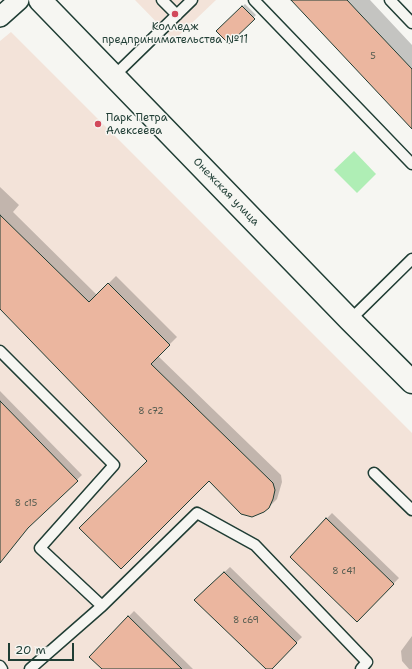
<!DOCTYPE html>
<html>
<head>
<meta charset="utf-8">
<style>
	body { margin:0 }
	#map { position:relative; width:412px; height:669px; overflow:hidden; background:#f6f6f2; font-family:"Shantell Sans",sans-serif }
	canvas { display:block }
	.scale { position:absolute; left:8px; top:643px; width:66px; height:18px; box-sizing:border-box; border:2px solid #1f3d34; border-top:0; padding-left:5px; font-size:12px; line-height:14px; white-space:nowrap; color:#1f3d34; -webkit-text-stroke:3px #f6f6f2; paint-order:stroke }
</style>
</head>
<body>
<div id="map">
<canvas width="412" height="669"></canvas>
<div class="scale">20 m</div>
</div>
<script>
const context = document.querySelector('canvas').getContext('2d');
context.lineJoin = 'round';
function paint(path, color) {
  context.fillStyle = color;
  context.fill(path, 'evenodd');
}
function shape(rows) {
  const path = new Path2D();
  for (const r of rows) {
    path.moveTo(r[0], r[1]);
    for (let i = 2; i < r.length; i += 2) path.lineTo(r[i], r[i + 1]);
  }
  return path;
}
function stroke(path, color, width, dash) {
  context.strokeStyle = color;
  context.lineWidth = width;
  context.lineCap = dash ? 'butt' : 'round';
  context.setLineDash(dash || []);
  context.stroke(path);
}
function label(font, color, halo, rows, align = 'center') {
  context.font = font + ' "Shantell Sans",sans-serif';
  context.lineWidth = 3;
  context.setLineDash([]);
  context.textBaseline = 'middle';
  context.strokeStyle = halo;
  context.fillStyle = color;
  for (const [text, x, y, turn = 0] of rows) {
    context.save();
    context.translate(x, y);
    context.rotate((+turn || 0) * Math.PI / 180);
    context.textAlign = isNaN(turn) ? turn : align;
    if (halo) context.strokeText(text, 0, 0);
    context.fillText(text, 0, 0);
    context.restore();
  }
}
const built = shape([
	[135,0,216,0,174,40],
	[11,32,412,433,412,669,0,669,0,41]
]);
const green = shape([
	[354,151,376,174,357,193,334,170]
]);
const shadow = shape([
	[292,0,370,0,412,45,412,127],
	[245,4,256,15,229,42,218,31],
	[0,187,19,205,13,212,97,295,116,276,177,337,158,356,281,475,282,482,277,499,269,507,259,514,246,515,209,480,149,461,0,308],
	[0,391,82,475,32,523,0,560],
	[332,513,399,578,357,621,291,556],
	[230,567,302,637,270,669,267,669,200,595],
	[134,611,193,669,103,669,90,656],
	[412,636,412,669,409,669,402,661,401,651]
]);
const building = shape([
	[291,0,347,0,361,15,412,69,412,129,291,0],
	[242,6,255,19,229,44,216,31,242,6],
	[0,215,89,302,108,283,170,345,151,364,273,483,275,490,273,499,269,508,264,512,252,517,241,514,209,481,121,569,79,528,147,461,0,309,0,215],
	[0,401,78,481,28,528,0,563,0,401],
	[326,518,394,584,357,622,290,557,326,518],
	[224,572,297,643,272,669,266,669,194,600,224,572],
	[128,616,182,669,102,669,89,657,128,616]
]);
const service = shape([
	[162,0,177,15],
	[254,0,412,164],
	[390,0,412,23],
	[114,76,192,0],
	[350,320,412,259],
	[0,351,114,465,40,548,102,606,197,513,255,545,367,662,361,669],
	[374,473,412,510],
	[0,666,2,669],
	[30,669,102,606]
]);
const minor = shape([
	[0,17,19,0]
]);
const secondary = shape([
	[40,0,350,320,412,382]
]);
const markers = [
	[175,14,4,"#d1495b"],
	[98,124,4,"#d1495b"]
];
const numberNames = [
	["5",373,57],
	["8 с72",151,412],
	["8 с15",26,504],
	["8 с41",344,572],
	["8 с69",246,621]
];
const poiNames = [
	["Колледж",175,27],
	["предпринимательства №11",175,40],
	["Парк Петра",106,118,"left"],
	["Алексеева",106,131,"left"]
];
const streetNames = [
	["Онежская улица",226,192,46]
];
paint(built, '#f3e3d9');
paint(green, '#afeeb5');
paint(shadow, '#0003');
paint(building, '#ebb69f');
stroke(building, '#1f3d34', 1);
stroke(service, '#1f3d34', 13);
stroke(minor, '#1f3d34', 22);
stroke(secondary, '#1f3d34', 25);
stroke(service, '#f6f6f2', 10);
stroke(minor, '#f6f6f2', 19);
stroke(secondary, '#f6f6f2', 22);
for (const [x, y, r, color] of markers) {
  const dot = new Path2D();
  dot.arc(x, y, r, 0, 2 * Math.PI);
  context.fillStyle = color;
  context.fill(dot);
  stroke(dot, '#f6f6f2', 1.5);
}
label('9px', '#525b4f', null, numberNames);
label('11px', '#1f3d34', '#f6f6f2', poiNames);
label('11px', '#1f3d34', '#f6f6f2', streetNames);
</script>
</body>
</html>
